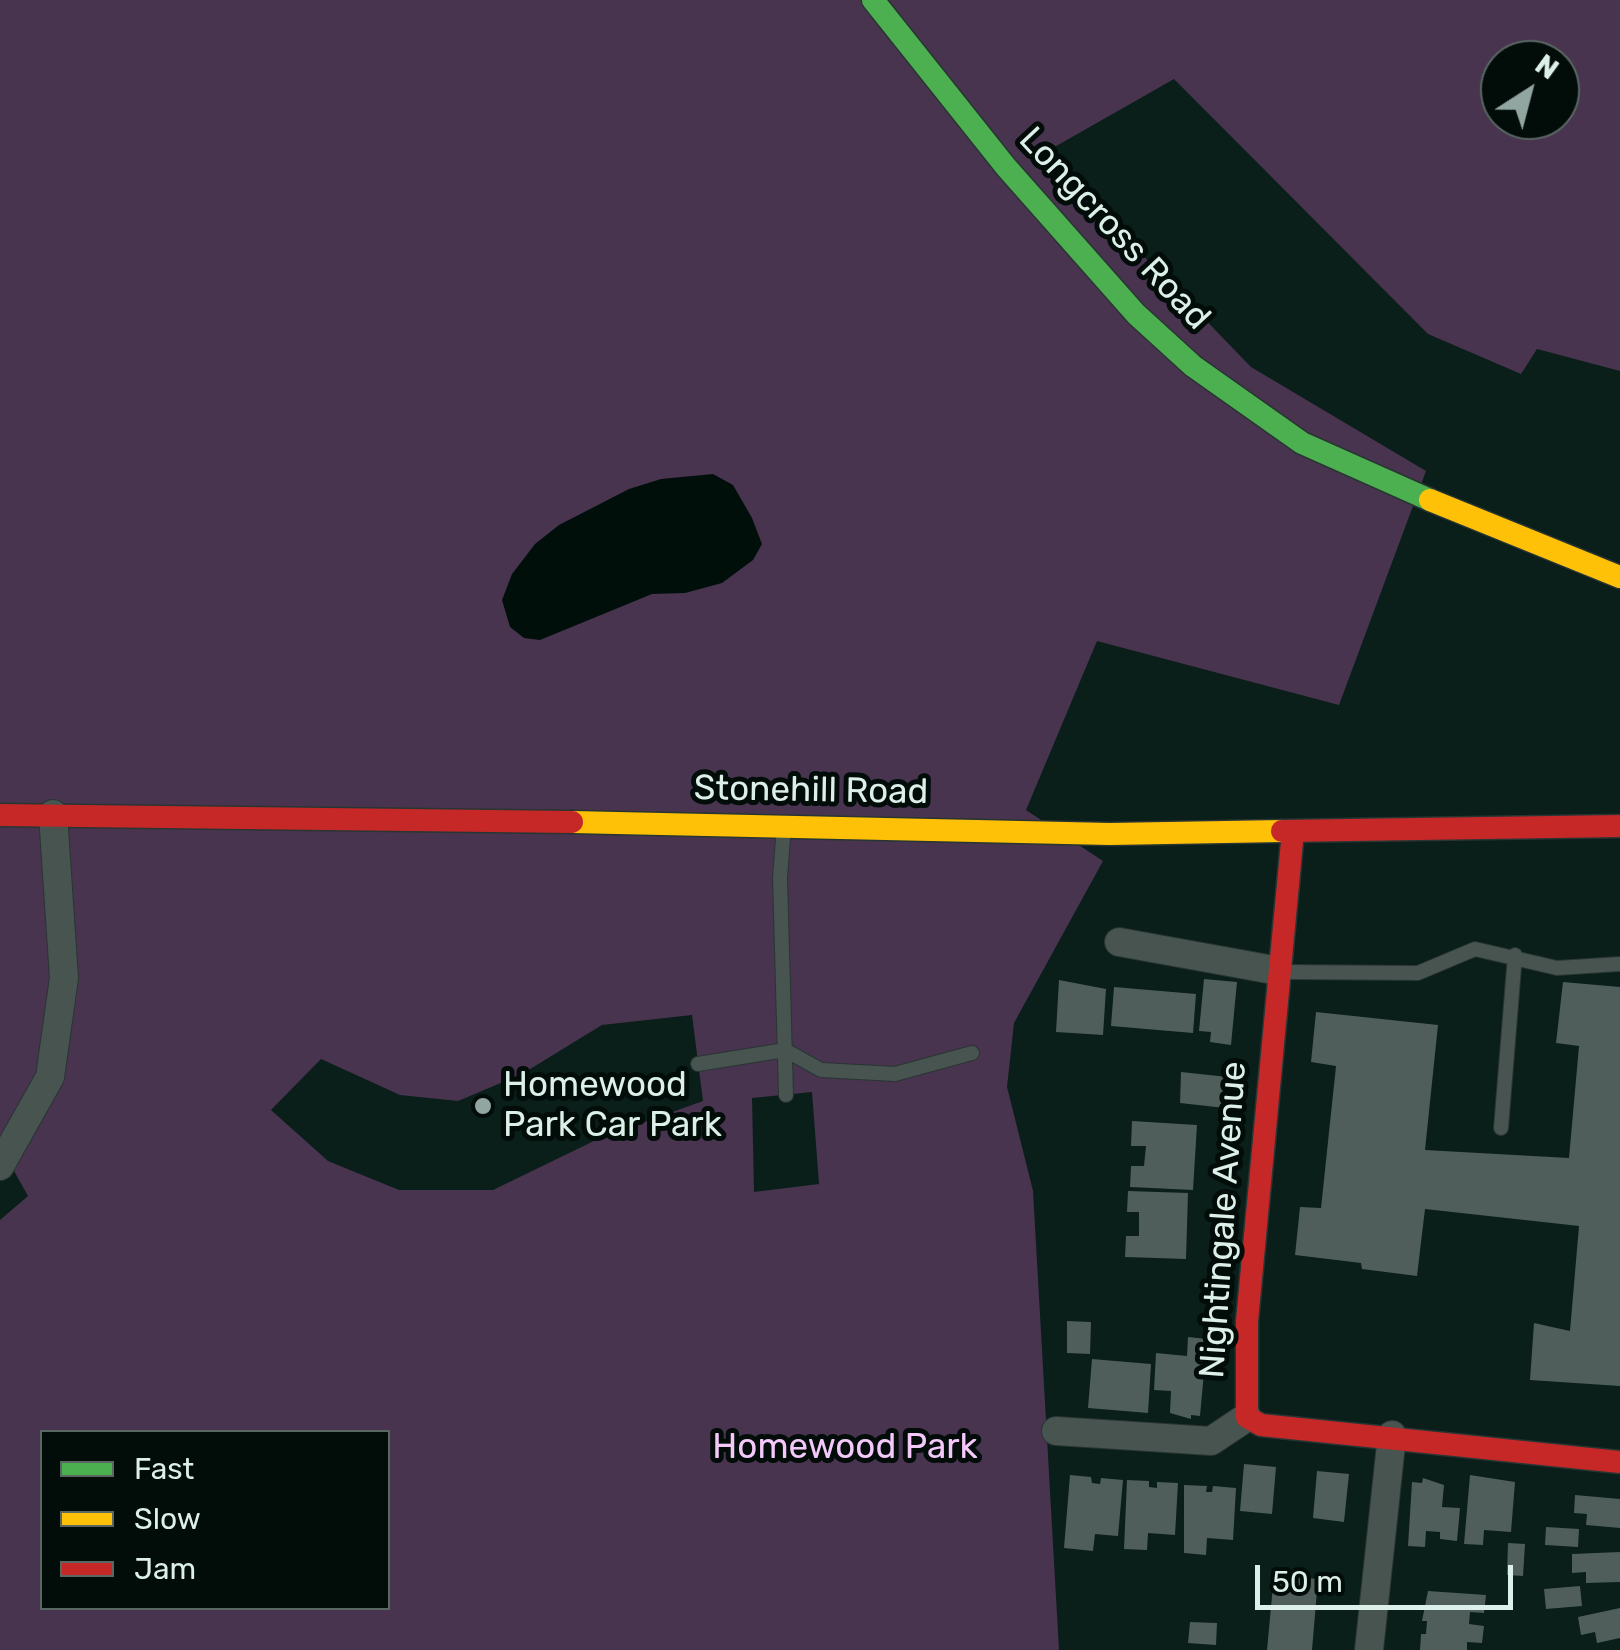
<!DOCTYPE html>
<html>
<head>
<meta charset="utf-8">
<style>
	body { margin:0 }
	#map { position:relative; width:1620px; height:1650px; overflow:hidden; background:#0a1e1a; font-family:Rubik,sans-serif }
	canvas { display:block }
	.legend { position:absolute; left:40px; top:1430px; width:350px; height:180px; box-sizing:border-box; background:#020c09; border:2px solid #596763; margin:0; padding:12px 18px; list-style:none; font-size:30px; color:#dcefe9 }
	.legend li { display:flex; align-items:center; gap:20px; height:50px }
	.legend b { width:50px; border:2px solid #596763 }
	.north { position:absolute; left:1480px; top:40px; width:100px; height:100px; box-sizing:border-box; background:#020c09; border:2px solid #596763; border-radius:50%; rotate:36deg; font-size:28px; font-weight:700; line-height:40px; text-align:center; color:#dcefe9 }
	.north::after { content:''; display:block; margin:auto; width:35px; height:45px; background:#92a6a1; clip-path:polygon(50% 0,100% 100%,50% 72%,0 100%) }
	.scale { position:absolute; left:1255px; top:1565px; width:258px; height:45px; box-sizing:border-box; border:5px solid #dcefe9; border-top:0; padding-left:12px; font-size:30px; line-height:35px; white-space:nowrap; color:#dcefe9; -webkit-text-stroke:8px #020c09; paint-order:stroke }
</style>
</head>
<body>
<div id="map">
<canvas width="1620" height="1650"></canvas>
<ul class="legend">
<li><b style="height:12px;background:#4caf50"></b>Fast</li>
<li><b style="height:12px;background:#ffc107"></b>Slow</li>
<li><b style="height:12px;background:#c62828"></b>Jam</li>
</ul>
<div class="north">N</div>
<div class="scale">50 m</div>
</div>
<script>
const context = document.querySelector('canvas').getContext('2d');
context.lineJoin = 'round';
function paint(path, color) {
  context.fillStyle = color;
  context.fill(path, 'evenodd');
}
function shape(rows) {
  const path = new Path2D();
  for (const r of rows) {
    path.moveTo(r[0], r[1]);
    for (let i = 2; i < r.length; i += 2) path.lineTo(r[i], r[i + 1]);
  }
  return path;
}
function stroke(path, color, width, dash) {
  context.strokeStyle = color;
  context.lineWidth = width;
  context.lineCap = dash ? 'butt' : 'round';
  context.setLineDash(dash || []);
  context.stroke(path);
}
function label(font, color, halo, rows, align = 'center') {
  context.font = font + ' Rubik,sans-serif';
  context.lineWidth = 10;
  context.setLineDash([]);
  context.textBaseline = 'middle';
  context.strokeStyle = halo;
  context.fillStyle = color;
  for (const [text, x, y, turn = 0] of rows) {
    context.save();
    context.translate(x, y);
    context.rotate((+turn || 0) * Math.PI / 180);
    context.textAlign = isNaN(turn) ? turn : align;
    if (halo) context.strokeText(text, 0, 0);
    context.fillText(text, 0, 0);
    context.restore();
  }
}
const green = shape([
	[0,0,1620,0,1620,371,1537,349,1521,374,1428,334,1174,79,1044,153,1251,367,1426,471,1339,705,1097,641,1026,810,1103,861,1014,1023,1007,1087,1033,1191,1059,1650,0,1650,0,1220,28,1196,0,1146],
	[1500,60,1560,60,1560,120,1500,120],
	[692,1015,703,1101,600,1138,493,1190,399,1190,328,1161,271,1110,321,1059,400,1095,458,1101,522,1074,602,1025],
	[812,1092,819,1184,754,1192,752,1098],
	[42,1432,388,1432,388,1608,42,1608]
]);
const water = shape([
	[713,474,733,485,752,518,762,544,753,560,722,583,685,593,652,594,540,640,524,638,510,627,502,600,512,574,535,544,559,525,629,489,661,479]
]);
const building = shape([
	[1204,979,1237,982,1231,1045,1210,1042,1211,1032,1199,1031],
	[1059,980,1106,989,1103,1035,1056,1032],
	[1563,982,1620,987,1620,1386,1530,1380,1534,1323,1570,1331,1579,1226,1425,1209,1417,1276,1362,1269,1361,1263,1295,1255,1300,1207,1321,1208,1336,1066,1311,1062,1316,1012,1438,1025,1425,1150,1569,1158,1579,1046,1556,1043],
	[1114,987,1196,994,1193,1033,1111,1026],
	[1181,1072,1228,1077,1225,1108,1180,1103],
	[1132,1121,1197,1125,1193,1190,1130,1187,1131,1166,1144,1166,1146,1146,1131,1146],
	[1128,1191,1188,1193,1186,1259,1125,1257,1126,1236,1139,1236,1139,1212,1127,1212],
	[1067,1321,1091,1322,1090,1354,1067,1353],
	[1188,1337,1207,1339,1200,1416,1191,1415,1191,1419,1170,1413,1171,1391,1154,1390,1156,1353,1187,1356],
	[1092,1359,1151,1364,1148,1413,1088,1408],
	[1244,1464,1276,1467,1272,1514,1240,1511],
	[1317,1471,1349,1474,1344,1522,1313,1518],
	[1070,1475,1091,1477,1092,1483,1100,1484,1101,1478,1123,1480,1118,1536,1095,1534,1093,1551,1064,1548],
	[1470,1475,1515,1482,1511,1532,1484,1530,1483,1545,1464,1544],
	[1423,1478,1444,1485,1442,1507,1460,1508,1457,1541,1440,1539,1440,1532,1426,1531,1425,1547,1408,1546,1412,1482,1422,1483],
	[1127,1480,1149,1481,1149,1487,1157,1488,1157,1482,1178,1483,1175,1535,1148,1533,1147,1550,1124,1549],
	[1184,1485,1207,1486,1206,1492,1212,1492,1213,1486,1236,1488,1233,1540,1207,1538,1206,1555,1184,1553],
	[1575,1495,1620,1499,1620,1528,1586,1525,1587,1514,1574,1513],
	[1546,1527,1579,1529,1578,1547,1545,1545],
	[1508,1543,1525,1544,1523,1576,1507,1575],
	[1620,1552,1620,1582,1586,1583,1586,1572,1572,1573,1572,1554],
	[1274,1575,1318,1579,1312,1650,1267,1650],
	[1580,1586,1582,1606,1546,1609,1544,1589],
	[1428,1591,1486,1595,1484,1613,1470,1612,1469,1624,1484,1626,1482,1643,1467,1642,1467,1650,1420,1650,1421,1634,1426,1634,1427,1621,1422,1621],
	[1620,1608,1620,1638,1597,1643,1595,1632,1581,1635,1578,1617],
	[1190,1622,1217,1623,1216,1645,1188,1643]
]);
const lane = shape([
	[784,825,780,878,786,1095],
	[1285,972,1418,973,1475,949,1557,968,1620,964],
	[698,1064,785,1050,821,1070,895,1074,972,1053],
	[1501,1128,1515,955]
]);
const street = shape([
	[1119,942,1279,971],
	[0,1166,50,1077,64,978,53,814],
	[1056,1431,1211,1441,1247,1417],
	[1369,1650,1392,1435]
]);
const fast = shape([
	[873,0,1006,167,1136,314,1193,366,1302,443,1430,500]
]);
const slow = shape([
	[1430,500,1620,577],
	[572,822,1110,834,1282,831]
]);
const jam = shape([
	[0,815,572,822],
	[1282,831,1620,826],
	[1293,831,1247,1321,1247,1417,1261,1425,1620,1462]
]);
const markers = [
	[483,1106,10,"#92a6a1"]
];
const streetNames = [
	["Longcross Road",1114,229,47],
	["Stonehill Road",811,791,1],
	["Nightingale Avenue",1224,1220,-86]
];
const poiNames = [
	["Homewood",503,1086],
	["Park Car Park",503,1126]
];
const parkNames = [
	["Homewood Park",845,1448]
];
paint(green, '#48344e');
paint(water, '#010f0b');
paint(building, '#4f5e5b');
stroke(lane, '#293533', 16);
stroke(street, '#293533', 30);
stroke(fast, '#293533', 25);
stroke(slow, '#293533', 25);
stroke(jam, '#293533', 25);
stroke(lane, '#475450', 14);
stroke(street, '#475450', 28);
stroke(fast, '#4caf50', 22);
stroke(slow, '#ffc107', 22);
stroke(jam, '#c62828', 22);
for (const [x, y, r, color] of markers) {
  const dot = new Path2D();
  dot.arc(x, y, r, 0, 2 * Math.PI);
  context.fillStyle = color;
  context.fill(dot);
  stroke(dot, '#020c09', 4);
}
label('35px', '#dcefe9', '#020c09', streetNames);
label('35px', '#dcefe9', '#020c09', poiNames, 'left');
label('35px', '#f4c9fa', '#020c09', parkNames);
</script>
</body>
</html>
